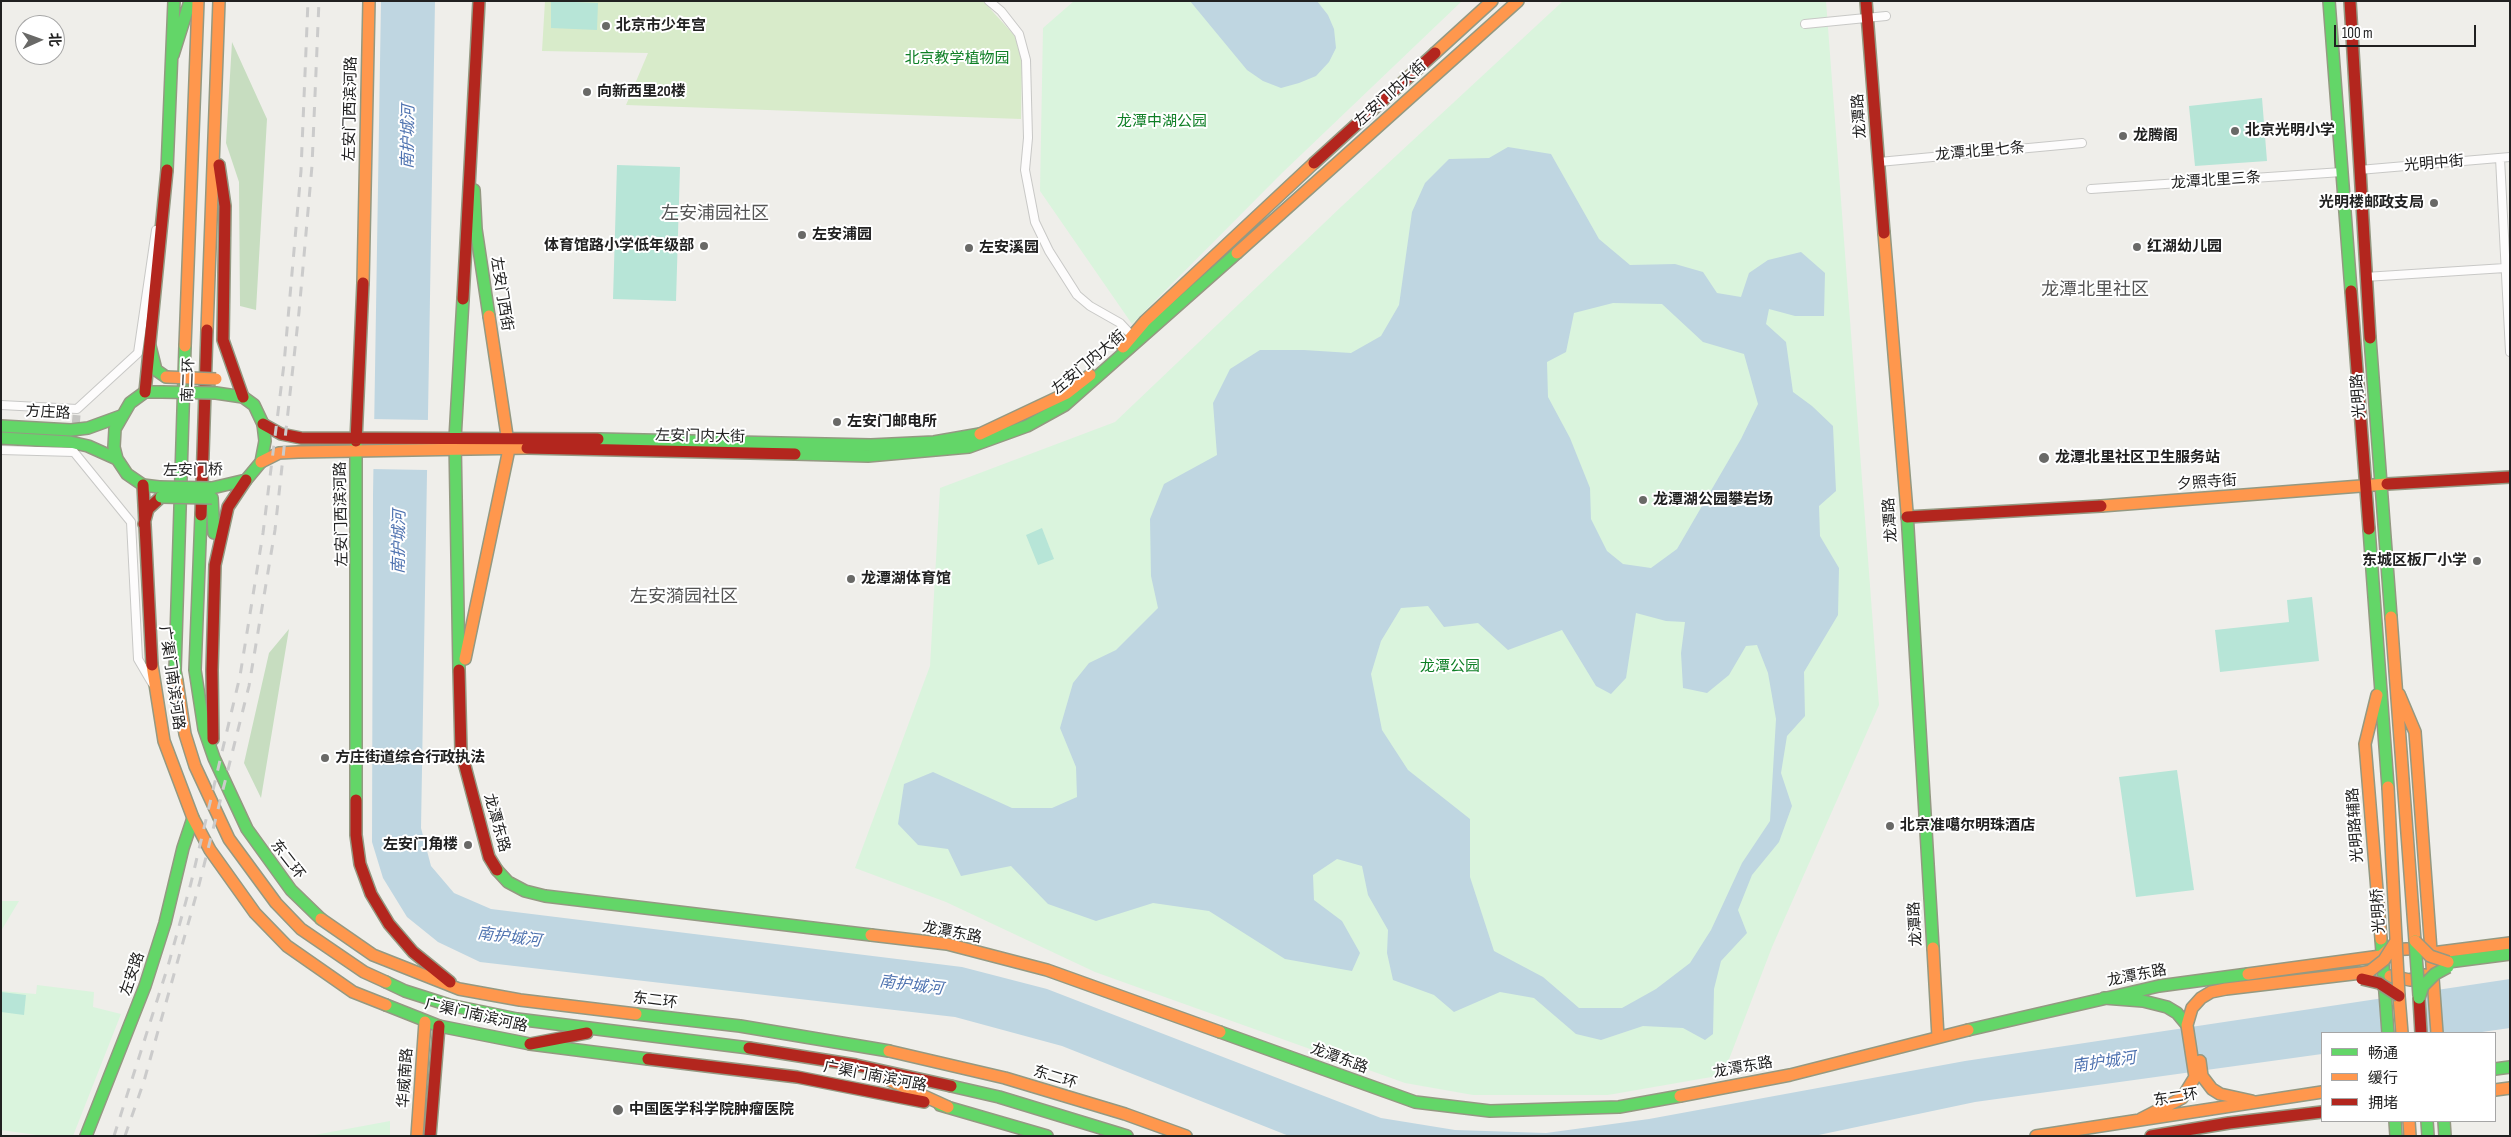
<!DOCTYPE html>
<html>
<head>
<meta charset="utf-8">
<style>
	body { margin:0 }
	#map { position:relative; width:2511px; height:1137px; overflow:hidden; background:#efeeea; font-family:"Sofia Sans Condensed","Noto Sans SC",sans-serif }
	canvas { display:block }
	.frame { position:absolute; inset:0; border:2px solid #212121; pointer-events:none }
	.legend { position:absolute; left:2321px; top:1032px; width:175px; height:90px; box-sizing:border-box; background:#fff; border:1px solid #a6a6a6; margin:0; padding:6px 9px; list-style:none; font-size:15px; color:#212121 }
	.legend li { display:flex; align-items:center; gap:10px; height:25px }
	.legend b { width:25px; border:1px solid #a6a6a6 }
	.north { position:absolute; left:15px; top:15px; width:50px; height:50px; box-sizing:border-box; background:#fff; border:1px solid #a6a6a6; border-radius:50%; rotate:88deg; font-size:14px; font-weight:700; line-height:20px; text-align:center; color:#212121 }
	.north::after { content:''; display:block; margin:auto; width:18px; height:22px; background:#696967; clip-path:polygon(50% 0,100% 100%,50% 72%,0 100%) }
	.scale { position:absolute; left:2334px; top:25px; width:142px; height:22px; box-sizing:border-box; border:2px solid #212121; border-top:0; padding-left:6px; font-size:15px; line-height:18px; white-space:nowrap; color:#212121; -webkit-text-stroke:4px #fff; paint-order:stroke }
</style>
</head>
<body>
<div id="map">
<canvas width="2511" height="1137"></canvas>
<div class="frame"></div>
<ul class="legend">
<li><b style="height:6px;background:#63d668"></b>畅通</li>
<li><b style="height:6px;background:#ff974d"></b>缓行</li>
<li><b style="height:6px;background:#b3261e"></b>拥堵</li>
</ul>
<div class="north">北</div>
<div class="scale">100 m</div>
</div>
<script>
const context = document.querySelector('canvas').getContext('2d');
context.lineJoin = 'round';
function paint(path, color) {
  context.fillStyle = color;
  context.fill(path, 'evenodd');
}
function shape(rows) {
  const path = new Path2D();
  for (const r of rows) {
    path.moveTo(r[0], r[1]);
    for (let i = 2; i < r.length; i += 2) path.lineTo(r[i], r[i + 1]);
  }
  return path;
}
function stroke(path, color, width, dash) {
  context.strokeStyle = color;
  context.lineWidth = width;
  context.lineCap = dash ? 'butt' : 'round';
  context.setLineDash(dash || []);
  context.stroke(path);
}
function label(font, color, halo, rows, align = 'center') {
  context.font = font + ' "Sofia Sans Condensed","Noto Sans SC",sans-serif';
  context.lineWidth = 4;
  context.setLineDash([]);
  context.textBaseline = 'middle';
  context.strokeStyle = halo;
  context.fillStyle = color;
  for (const [text, x, y, turn = 0] of rows) {
    context.save();
    context.translate(x, y);
    context.rotate((+turn || 0) * Math.PI / 180);
    context.textAlign = isNaN(turn) ? turn : align;
    if (halo) context.strokeText(text, 0, 0);
    context.fillText(text, 0, 0);
    context.restore();
  }
}
const grass = shape([
	[545,1,983,1,1015,36,1022,62,1021,119,626,105,648,53,542,51]
]);
const forest = shape([
	[232,42,267,119,256,310,240,306,239,182,226,143],
	[289,629,261,798,244,763,269,653]
]);
const park = shape([
	[1074,1,1462,1,1282,173,1132,324,1040,191,1043,28],
	[1563,1,1826,1,1879,705,1772,947,1723,1075,1608,1095,1473,1095,1405,1083,1095,972,946,902,855,868,930,666,940,488,1115,422,1342,206],
	[1,901,19,901,1,931],
	[37,985,94,992,93,1007,121,1014,73,1136,44,1136,1,1130,1,991,36,994],
	[390,1121,390,1136,309,1136]
]);
const pitch = shape([
	[551,1,598,3,597,30,551,28],
	[2262,98,2267,161,2195,166,2189,106],
	[617,165,680,167,676,301,613,299],
	[1042,528,1054,559,1038,565,1026,535],
	[2312,597,2319,661,2220,672,2215,630,2289,622,2287,600],
	[2177,770,2194,890,2136,897,2119,777],
	[1,992,26,995,24,1015,1,1012]
]);
const water = shape([
	[381,1,435,1,421,828,431,866,454,893,491,909,962,967,1047,989,1381,1118,1455,1130,1546,1133,1649,1119,1965,1061,2510,979,2510,1028,2475,1033,2322,1033,2322,1054,1975,1102,1814,1136,1289,1136,1062,1046,955,1017,480,962,438,942,407,917,383,878,372,842,373,495],
	[1190,1,1317,1,1328,15,1334,29,1336,48,1329,62,1316,76,1299,83,1281,88,1263,81,1247,70],
	[1508,147,1551,154,1599,239,1630,265,1675,264,1703,272,1717,293,1741,297,1749,273,1768,260,1801,252,1825,273,1824,316,1795,316,1769,309,1766,324,1786,342,1793,392,1812,406,1833,426,1836,491,1819,506,1820,536,1839,568,1838,615,1804,672,1805,716,1787,736,1781,773,1792,806,1779,842,1752,875,1738,910,1747,933,1721,961,1714,989,1713,1034,1705,1040,1683,1028,1643,1026,1601,1040,1576,1034,1534,998,1500,992,1454,1012,1434,995,1393,980,1387,953,1388,930,1368,895,1362,866,1337,859,1313,875,1314,900,1342,921,1360,953,1352,971,1285,959,1209,911,1153,903,1096,921,1048,904,1011,866,961,876,948,849,918,845,898,824,904,784,933,772,1012,808,1052,808,1077,797,1076,767,1060,728,1073,683,1089,663,1116,650,1158,608,1151,576,1150,519,1164,484,1217,455,1213,403,1230,369,1260,350,1304,350,1351,353,1381,336,1399,305,1412,212,1425,183,1449,159,1489,158],
	[1613,303,1662,304,1703,342,1744,354,1758,404,1741,439,1677,549,1651,568,1623,564,1607,551,1591,519,1590,488,1570,438,1548,397,1547,362,1566,352,1574,313],
	[1428,606,1444,627,1478,623,1508,650,1562,630,1596,686,1611,694,1626,678,1636,613,1666,621,1685,622,1681,653,1683,688,1707,693,1729,675,1746,646,1757,645,1768,673,1776,719,1770,821,1742,863,1711,930,1690,963,1656,989,1622,1008,1579,1008,1543,977,1494,951,1470,877,1470,819,1408,770,1382,730,1371,674,1381,641,1401,608]
]);
const pier = shape([
	[371,419,429,420,428,470,371,469],
	[2426,989,2427,1033,2393,1033,2389,995]
]);
const streetTunnel = shape([
	[74,447,77,409]
]);
const street = shape([
	[989,1,1001,11,1019,34,1026,60,1028,138,1025,170,1035,222,1049,251,1077,295,1090,306,1120,323,1135,339],
	[1805,24,1886,16],
	[2500,158,2510,352],
	[1879,162,2082,143],
	[2359,170,2510,157],
	[2091,189,2342,172],
	[2365,277,2505,268],
	[1,405,77,409,138,353,156,230],
	[1,450,74,452,131,522,138,659,152,683]
]);
const fast = shape([
	[2329,1,2351,291],
	[173,55,190,1],
	[167,170,174,1],
	[474,190,476,229,489,316],
	[2370,338,2391,617],
	[150,346,156,370,166,377],
	[1,426,71,430,88,428,121,416],
	[1,438,70,442,88,446,117,459],
	[598,439,871,445,934,442,980,434],
	[356,441,356,800],
	[795,454,868,456,969,447,1027,426,1065,405,1237,253],
	[159,487,143,485,127,474,117,459,114,447,115,429,130,403,145,392,162,392],
	[212,488,246,480,261,462,265,441,263,424,254,405,243,397,216,393],
	[212,498,214,533],
	[1907,512,1933,948],
	[201,515,195,670,204,729,214,758,247,829,291,890,321,919],
	[2369,529,2388,787],
	[459,670,455,439,463,299],
	[177,681,175,671,185,346],
	[497,870,508,882,525,891,545,896,871,935],
	[2381,939,2388,1033],
	[2448,962,2510,954],
	[386,982,405,991,449,1005,517,1019,749,1048],
	[2104,998,2143,1001,2167,1007,2177,1013,2187,1025],
	[386,1005,439,1026,530,1044,648,1059],
	[636,1014,740,1026,889,1051],
	[1968,1030,2159,986,2248,974],
	[1220,1032,1415,1102,1490,1111,1619,1107,1680,1096],
	[2495,1069,2510,1067],
	[951,1086,999,1097,1127,1136],
	[940,1105,1047,1136],
	[2395,1121,2396,1136],
	[2427,1121,2428,1136],
	[2444,1121,2445,1136],
	[86,1136,145,986,165,923,183,848,193,818]
]);
const slow = shape([
	[1435,53,1492,1],
	[1884,233,1907,512],
	[1237,253,1518,1],
	[363,283,369,1],
	[207,330,219,1],
	[185,346,198,1],
	[1123,347,1145,321,1314,163],
	[980,434,1067,393,1090,375],
	[261,462,279,453,298,452,527,448],
	[2101,506,2387,484],
	[2391,617,2415,941],
	[465,659,509,449,489,316],
	[152,665,164,741,193,818,210,850,255,913,287,946,353,992,386,1005],
	[177,681,185,734,195,766,229,839,276,903,301,929,364,972,386,982],
	[2399,694,2415,732,2437,1033],
	[2377,695,2365,744,2381,939],
	[321,919,373,955,459,989,520,1000,636,1014],
	[871,935,947,944,1047,970,1220,1032],
	[1933,948,1938,1037],
	[2248,974,2381,956,2388,950,2425,948,2432,953,2510,943],
	[2390,976,2410,980,2425,975],
	[2399,996,2402,1033],
	[889,1051,1005,1078,1125,1114,1186,1136],
	[2200,1061,2202,1076,2212,1089,2220,1094,2252,1101],
	[878,1075,948,1107],
	[2495,1090,2510,1088],
	[1680,1096,1790,1075,1968,1030],
	[2141,1119,2182,1098,2195,1077,2187,1025,2192,1008,2201,998,2211,992,2226,989,2361,973],
	[2409,1121,2410,1136],
	[417,1136,425,1022],
	[2036,1136,2322,1092]
]);
const jam = shape([
	[1866,1,1884,233],
	[2350,1,2370,338],
	[1314,163,1435,53],
	[219,165,225,206,223,340,243,397],
	[2351,291,2369,529],
	[463,299,479,1],
	[145,392,167,170],
	[263,424,281,434,301,438,598,439],
	[356,441,363,283],
	[527,448,795,454],
	[2387,484,2510,477],
	[143,485,152,665],
	[201,515,207,330],
	[1907,517,2101,506],
	[144,524,148,509,161,497],
	[459,670,461,751,489,857,497,870],
	[213,739,212,670,215,565,228,507,246,480],
	[356,800,356,835,360,864,371,894,389,924,413,952,450,982],
	[2419,998,2421,1033],
	[530,1044,587,1033],
	[749,1048,856,1065,951,1086],
	[648,1059,797,1077,924,1102],
	[430,1136,439,1026],
	[2151,1136,2229,1123,2322,1112]
]);
const rail = shape([
	[114,1136,168,966,191,883,240,676,263,533,284,364,301,171,308,1],
	[125,1136,144,1081,199,885,249,686,275,530,299,312,312,166,319,1]
]);
const fastBridge = shape([
	[162,392,216,393],
	[159,487,212,488],
	[161,497,212,498],
	[2415,941,2419,996],
	[2419,998,2423,986,2435,974,2448,967]
]);
const slowBridge = shape([
	[166,377,216,379],
	[2388,787,2399,996],
	[2415,941,2430,956,2448,962],
	[2361,973,2370,971,2384,960,2396,941]
]);
const jamBridge = shape([
	[2362,979,2379,983,2399,996]
]);
const markers = [
	[606,26,5,"#696967"],
	[587,92,5,"#696967"],
	[2235,131,5,"#696967"],
	[2123,136,5,"#696967"],
	[2434,203,5,"#696967"],
	[802,235,5,"#696967"],
	[704,246,5,"#696967"],
	[2137,247,5,"#696967"],
	[969,248,5,"#696967"],
	[837,422,5,"#696967"],
	[2044,458,6,"#696967"],
	[1643,500,5,"#696967"],
	[2477,561,5,"#696967"],
	[851,579,5,"#696967"],
	[325,758,5,"#696967"],
	[1890,826,5,"#696967"],
	[468,845,5,"#696967"],
	[618,1110,6,"#696967"]
];
const poiNames = [
	["北京市少年宫",616,26],
	["向新西里20楼",597,92],
	["北京光明小学",2245,131],
	["龙腾阁",2133,136],
	["光明楼邮政支局",2424,203,"right"],
	["左安浦园",812,235],
	["体育馆路小学低年级部",694,246,"right"],
	["红湖幼儿园",2147,247],
	["左安溪园",979,248],
	["左安门邮电所",847,422],
	["龙潭北里社区卫生服务站",2055,458],
	["龙潭湖公园攀岩场",1653,500],
	["东城区板厂小学",2467,561,"right"],
	["龙潭湖体育馆",861,579],
	["方庄街道综合行政执法",335,758],
	["北京准噶尔明珠酒店",1900,826],
	["左安门角楼",458,845,"right"],
	["中国医学科学院肿瘤医院",629,1110]
];
const parkNames = [
	["北京教学植物园",957,59],
	["龙潭中湖公园",1162,122],
	["龙潭公园",1450,667]
];
const streetNames = [
	["左安门内大街",1391,94,-42],
	["左安门西滨河路",351,109,-89],
	["龙潭路",1860,116,-94],
	["龙潭北里七条",1980,152,-5],
	["光明中街",2434,164,-5],
	["龙潭北里三条",2216,181,-4],
	["左安门西街",501,294,81],
	["左安门内大街",1089,363,-40],
	["南二环",189,380,-88],
	["光明路",2359,396,-94],
	["方庄路",48,413,3],
	["左安门内大街",700,437,1],
	["左安门桥",193,471,-1],
	["夕照寺街",2207,483,-4],
	["左安门西滨河路",342,514,-91],
	["龙潭路",1891,520,-94],
	["广渠门南滨河路",171,678,82],
	["龙潭东路",496,823,74],
	["光明路辅路",2356,825,-94],
	["东二环",287,860,52],
	["光明桥",2379,911,-93],
	["龙潭路",1916,924,-93],
	["龙潭东路",952,933,11],
	["左安路",133,974,-71],
	["龙潭东路",2137,976,-11],
	["东二环",655,1001,7],
	["广渠门南滨河路",476,1016,13],
	["龙潭东路",1339,1059,20],
	["龙潭东路",1743,1068,-10],
	["广渠门南滨河路",875,1077,11],
	["华威南路",406,1078,-86],
	["东二环",1055,1078,17],
	["东二环",2176,1098,-9]
];
const waterNames = [
	["南护城河",409,137,-89],
	["南护城河",400,542,-89],
	["南护城河",509,938,7],
	["南护城河",911,986,7],
	["南护城河",2104,1063,-8]
];
const quarterNames = [
	["左安浦园社区",715,214],
	["龙潭北里社区",2095,290],
	["左安漪园社区",684,597]
];
paint(grass, '#d8ebca');
paint(forest, '#c7ddc0');
paint(park, '#daf4dd');
paint(pitch, '#b7e5d7');
paint(water, '#bfd6e1');
paint(pier, '#efeeea');
stroke(streetTunnel, '#c6c5c2', 8, [8, 4]);
stroke(street, '#c8c8c6', 10);
stroke(fast, '#949982', 14);
stroke(slow, '#949982', 14);
stroke(jam, '#949982', 14);
stroke(street, '#fdfcfc', 8);
stroke(fast, '#63d668', 11);
stroke(slow, '#ff974d', 11);
stroke(jam, '#b3261e', 11);
stroke(rail, '#cbcbcb', 3, [10, 10]);
stroke(fastBridge, '#949982', 14, []);
stroke(slowBridge, '#949982', 14, []);
stroke(jamBridge, '#949982', 14, []);
stroke(fastBridge, '#63d668', 11);
stroke(slowBridge, '#ff974d', 11);
stroke(jamBridge, '#b3261e', 11);
for (const [x, y, r, color] of markers) {
  const dot = new Path2D();
  dot.arc(x, y, r, 0, 2 * Math.PI);
  context.fillStyle = color;
  context.fill(dot);
  stroke(dot, '#fff', 2);
}
label('bold 15px', '#212121', '#fff', poiNames, 'left');
label('15px', '#0f7f26', '#fff', parkNames);
label('15px', '#212121', '#fff', streetNames);
label('italic 16px', '#4f73b0', '#fff', waterNames);
label('18px', '#545454', '#fff', quarterNames);
</script>
</body>
</html>
